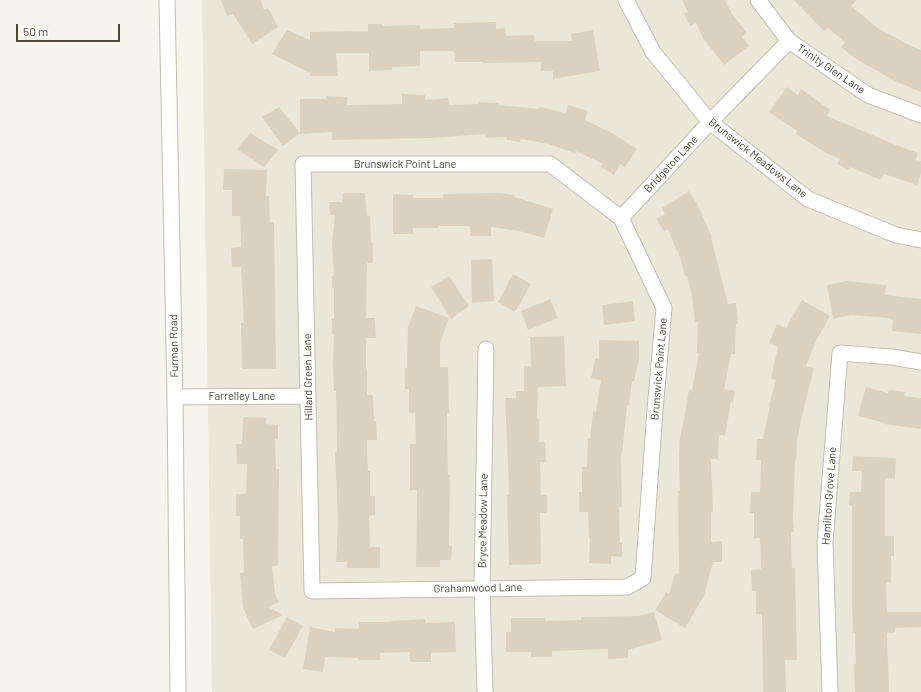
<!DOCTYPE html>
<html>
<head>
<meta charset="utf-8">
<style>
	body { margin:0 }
	#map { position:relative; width:921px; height:692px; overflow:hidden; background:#f7f4eb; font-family:Barlow,sans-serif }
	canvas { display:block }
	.scale { position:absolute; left:16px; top:24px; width:104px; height:18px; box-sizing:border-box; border:2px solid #4c4637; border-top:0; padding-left:5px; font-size:12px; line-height:14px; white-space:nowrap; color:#4c4637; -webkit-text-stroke:3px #fff; paint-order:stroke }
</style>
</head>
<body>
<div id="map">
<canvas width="921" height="692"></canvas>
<div class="scale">50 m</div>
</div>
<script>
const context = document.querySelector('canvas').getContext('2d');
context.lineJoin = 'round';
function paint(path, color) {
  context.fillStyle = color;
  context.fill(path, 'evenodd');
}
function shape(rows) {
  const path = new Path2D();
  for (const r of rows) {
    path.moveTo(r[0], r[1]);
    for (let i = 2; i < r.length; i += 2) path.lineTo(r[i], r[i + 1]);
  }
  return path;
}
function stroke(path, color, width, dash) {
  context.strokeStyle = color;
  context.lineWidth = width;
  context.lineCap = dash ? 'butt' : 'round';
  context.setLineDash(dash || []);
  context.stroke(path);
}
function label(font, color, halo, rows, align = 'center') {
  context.font = font + ' Barlow,sans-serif';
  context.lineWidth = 3.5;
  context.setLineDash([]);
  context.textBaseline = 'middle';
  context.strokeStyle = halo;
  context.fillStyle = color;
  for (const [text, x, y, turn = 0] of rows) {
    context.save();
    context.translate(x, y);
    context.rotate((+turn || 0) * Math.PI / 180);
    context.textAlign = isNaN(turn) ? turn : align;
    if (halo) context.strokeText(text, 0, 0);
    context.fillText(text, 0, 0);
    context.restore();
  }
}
const residential = shape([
	[202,0,921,0,921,692,212,692]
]);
const building = shape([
	[221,0,261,0,264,10,268,8,278,27,252,44,233,14,227,16],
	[682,0,725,0,732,14,747,33,742,37,749,46,724,65,703,38,696,23,690,26,684,14,688,12],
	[794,0,857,0,851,6,878,28,907,44,921,50,921,92,897,82,856,59,841,47,845,42,828,28,824,31],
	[496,22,496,29,505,28,506,36,534,35,535,41,572,41,571,34,593,30,600,71,553,79,553,71,541,71,541,62,483,63,483,62,455,62,454,51,420,51,420,66,392,67,392,70,369,71,369,53,336,53,338,76,310,76,310,73,272,54,287,30,310,40,310,32,368,31,368,24,382,24,382,26,420,25,420,29,454,28,454,23],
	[787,87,798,95,801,89,830,110,827,116,896,145,918,153,916,160,921,161,921,173,917,185,884,174,881,180,850,167,849,170,837,164,840,159,826,153,796,134,797,131,769,112],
	[402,94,425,95,425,100,448,98,449,105,479,104,479,102,499,103,499,105,539,109,539,107,566,113,568,105,588,111,585,120,612,133,637,149,625,167,620,164,614,175,601,167,603,164,576,151,575,153,548,144,521,139,520,142,507,140,507,137,486,138,485,134,431,138,332,140,332,132,300,134,300,99,326,99,326,96,347,97,347,105,402,104],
	[279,107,300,133,283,146,262,117],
	[250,133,278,150,264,167,237,149],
	[224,169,267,170,266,196,269,196,270,222,274,222,276,369,242,369,241,323,244,323,241,267,232,267,231,248,241,247,240,216,232,216,232,190,223,190],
	[689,191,699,207,712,238,711,238,728,304,736,303,738,324,736,324,735,354,731,354,724,389,735,391,733,403,731,402,725,436,719,435,718,459,711,459,713,512,711,512,711,542,722,541,722,562,713,562,704,596,685,628,655,610,666,592,669,594,675,573,679,574,678,491,680,491,679,457,680,438,685,414,689,389,692,390,699,353,697,353,698,322,695,322,692,296,687,276,685,276,678,251,677,252,668,229,664,231,656,219,665,214,662,208],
	[343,193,365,193,367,216,370,216,371,243,373,243,373,263,367,263,366,318,375,318,376,338,366,338,366,369,367,369,367,395,373,395,374,421,376,421,377,440,367,440,368,471,370,471,370,496,375,496,375,515,369,516,370,547,380,547,380,568,347,568,347,562,336,562,338,522,335,452,337,452,336,391,334,391,333,365,334,334,332,334,332,319,334,319,334,288,332,288,332,276,334,276,332,245,335,215,330,215,329,202,342,202],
	[500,193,515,195,515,197,553,209,544,238,519,231,491,227,491,236,470,236,470,226,439,226,439,228,413,228,413,234,393,234,393,194,413,195,413,198,443,198,443,194],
	[492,259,494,301,472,303,471,260],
	[513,274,531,284,515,312,498,302],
	[449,276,469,306,451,319,431,287],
	[846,281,886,285,885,295,921,299,921,334,892,331,893,320,888,318,851,315,833,319,827,285],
	[550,299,558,318,528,330,521,311],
	[802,300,830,316,817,339,806,366,814,368,802,416,797,440,796,461,795,460,793,518,794,532,791,532,792,568,795,568,797,660,785,660,786,692,763,692,762,614,756,614,756,591,752,591,751,570,761,569,760,538,754,538,754,513,750,513,751,492,760,492,761,460,756,460,757,439,763,439,770,405,769,405,776,380,771,379,778,347,769,343,777,324,786,328],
	[633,301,635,321,604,325,602,305],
	[416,306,449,318,440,343,440,367,448,367,449,413,447,413,448,475,450,475,449,546,452,546,451,560,440,560,440,567,416,567,417,490,410,490,410,444,416,444,415,413,409,413,409,389,405,389,405,368,407,368,408,327],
	[564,336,566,386,538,387,537,419,539,419,539,442,545,442,546,462,540,462,541,495,547,495,547,513,540,513,541,564,509,565,507,495,509,495,508,463,505,398,516,398,516,391,524,391,524,366,531,366,530,337],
	[599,340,639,341,639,358,634,381,632,381,629,405,627,405,622,455,621,455,622,507,619,507,620,543,622,543,622,557,611,556,611,564,589,563,590,538,589,538,588,512,579,512,579,492,582,492,582,467,587,467,588,439,590,439,593,411,596,412,601,380,591,378,595,358,599,359],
	[866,387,888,393,889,390,905,392,904,396,921,398,921,429,884,424,885,423,858,416],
	[243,417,266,418,266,424,278,425,278,439,275,439,276,469,279,469,278,566,272,566,275,594,279,602,268,607,283,615,253,629,243,608,240,573,244,572,243,539,240,539,240,516,236,516,236,494,246,494,247,464,237,464,236,444,242,444],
	[853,456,896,458,895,479,885,478,885,536,894,536,894,556,891,556,891,582,886,582,887,612,921,612,921,627,895,628,895,633,887,633,889,692,855,692,854,664,856,664,855,633,853,633,852,603,852,505,849,505,850,492,861,492,862,471,852,471],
	[654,612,662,640,628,650,628,658,608,659,608,649,552,651,552,657,531,657,531,652,506,652,506,632,511,632,511,618,545,618,545,621,581,620,581,617,639,616],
	[287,617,303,626,285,658,269,650],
	[425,619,425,623,455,622,456,652,431,653,431,662,410,662,410,652,380,653,380,660,359,660,359,658,325,657,323,672,303,669,310,627,335,632,335,628,359,629,359,622,391,622,391,621]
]);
const minor = shape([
	[167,0,175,397,178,692],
	[626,0,653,52,710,122,808,199,896,235,921,240],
	[758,0,789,41,868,95,921,115],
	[303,164,550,164,621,218,664,308,655,410,643,578,627,587,312,591,303,164],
	[621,218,710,122,789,41],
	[175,397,308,396],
	[485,692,482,588,486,349],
	[830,692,825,542,840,353,892,357,921,362]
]);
const streetNames = [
	["Trinity Glen Lane",831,69,34],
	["Brunswick Meadows Lane",758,158,38],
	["Brunswick Point Lane",405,164],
	["Bridgeton Lane",671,164,-47],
	["Furman Road",174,346,-91],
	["Brunswick Point Lane",659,369,-85],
	["Hillard Green Lane",308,377,-91],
	["Farrelley Lane",242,396],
	["Hamilton Grove Lane",829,496,-86],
	["Bryce Meadow Lane",483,521,-89],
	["Grahamwood Lane",478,588,-1]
];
paint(residential, '#ebe7d8');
paint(building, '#dad2bf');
stroke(minor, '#c3beac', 17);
stroke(minor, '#fff', 15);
label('11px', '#4c4637', '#fff', streetNames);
</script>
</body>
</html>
